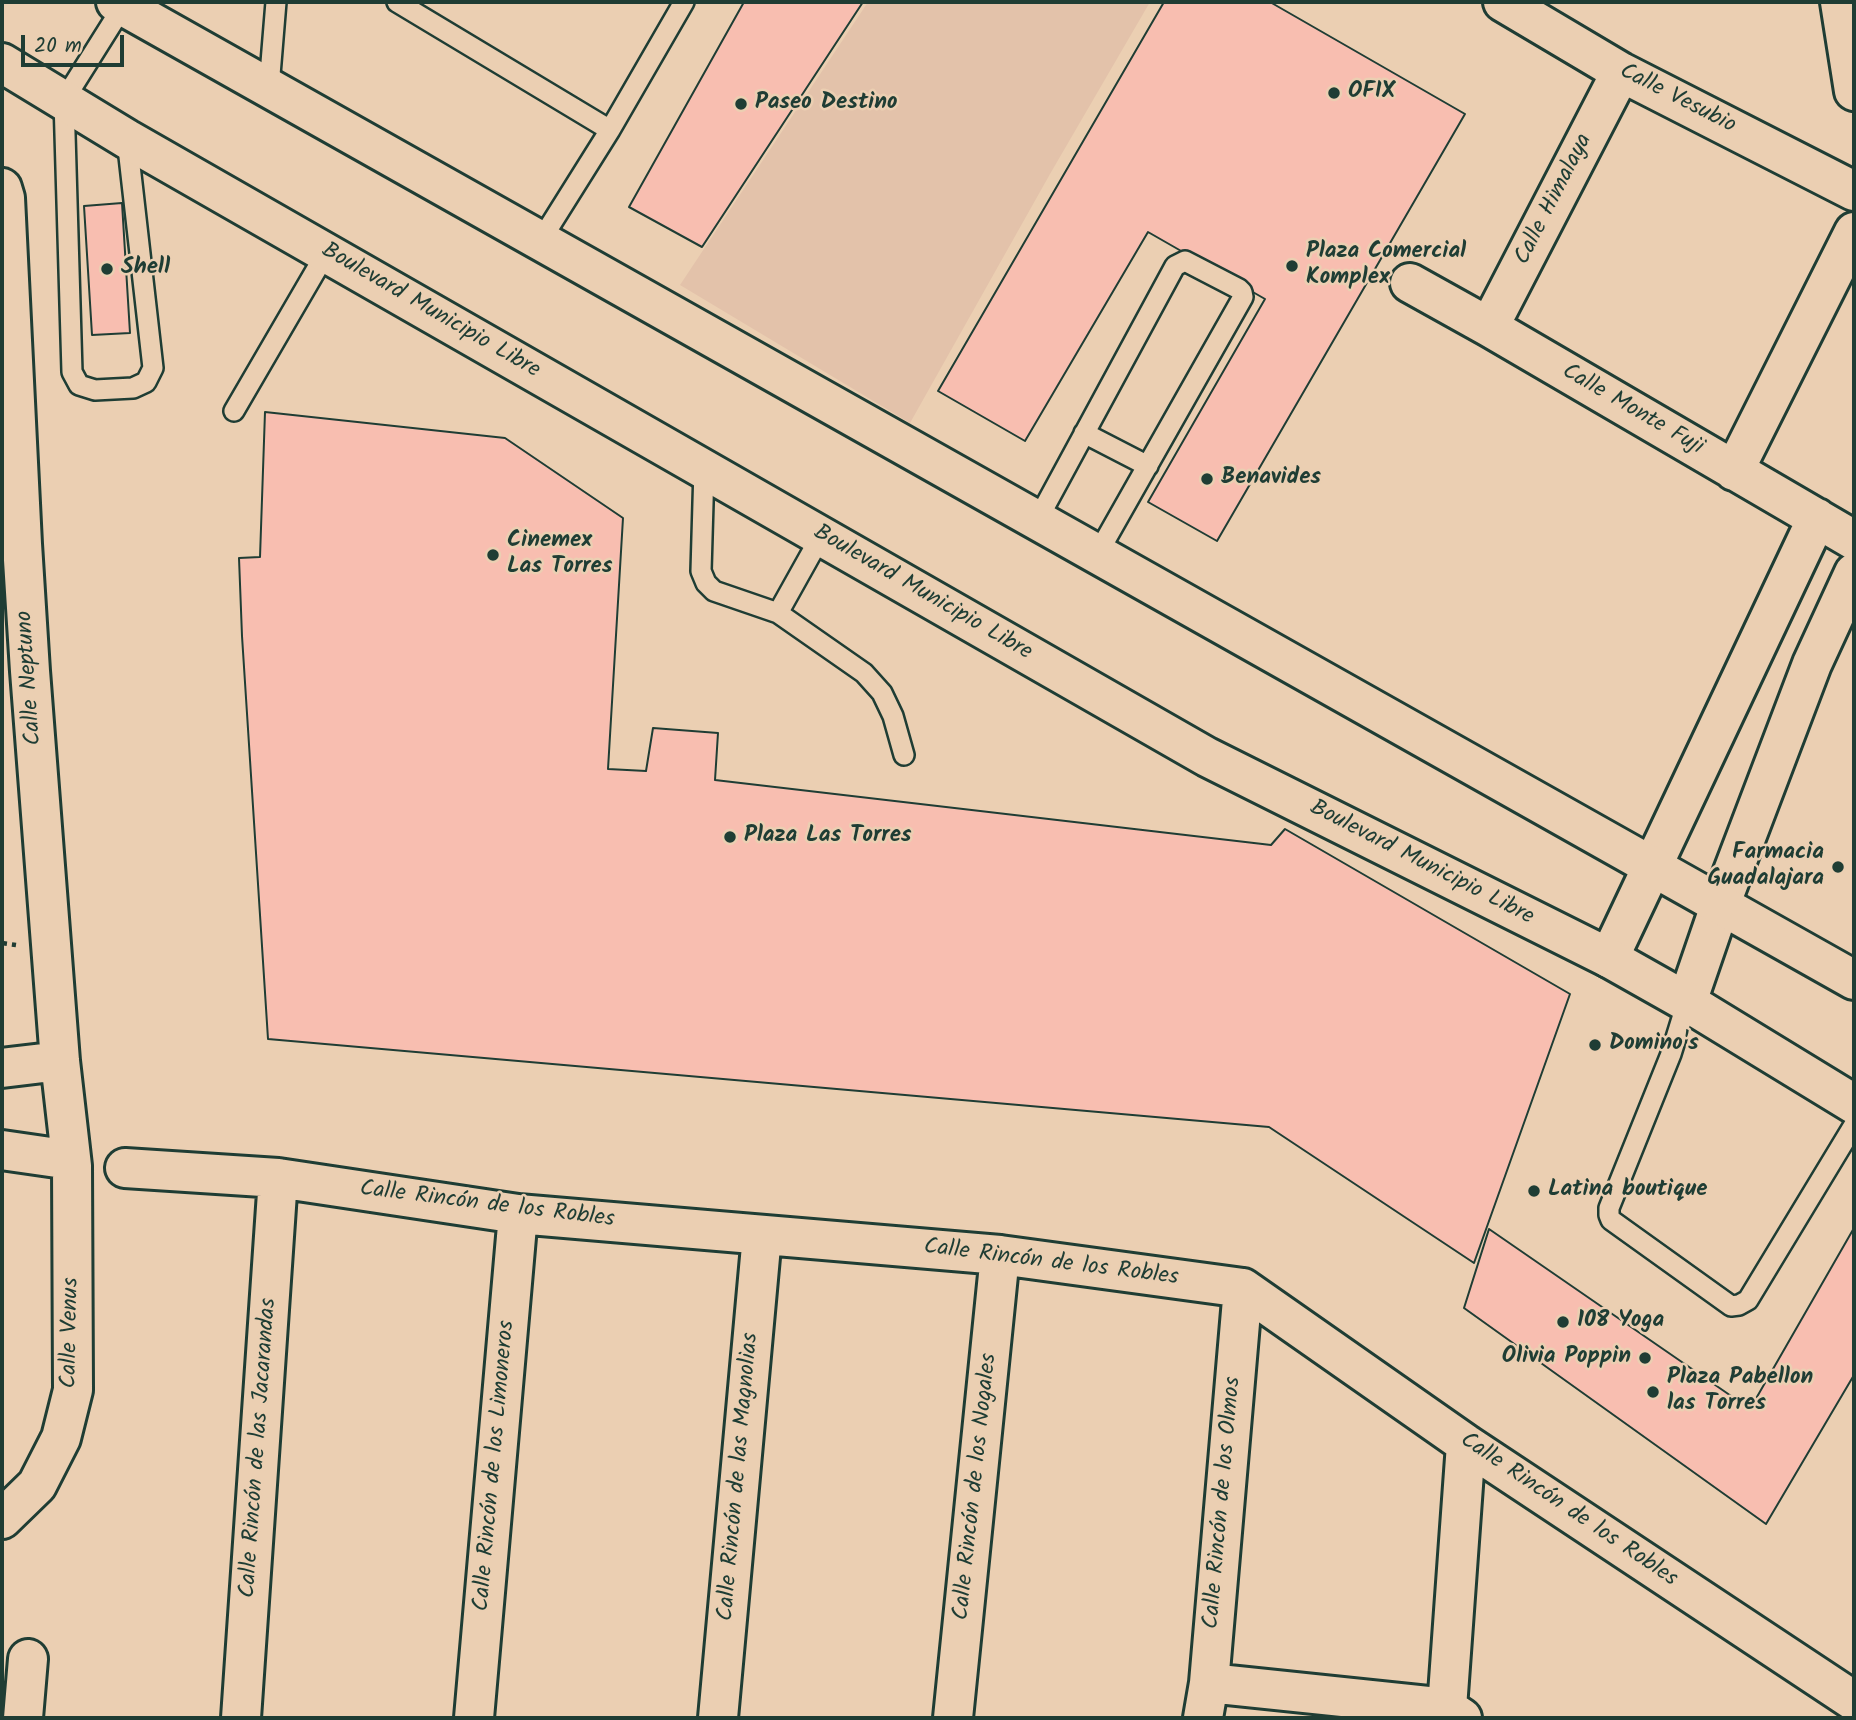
<!DOCTYPE html>
<html>
<head>
<meta charset="utf-8">
<style>
	body { margin:0 }
	#map { position:relative; width:1856px; height:1720px; overflow:hidden; background:#ebcfb2; font-family:Kalam,sans-serif }
	canvas { display:block }
	.frame { position:absolute; inset:0; border:4px solid #1f3d34; pointer-events:none }
	.scale { position:absolute; left:21px; top:35px; width:103px; height:32px; box-sizing:border-box; border:4px solid #1f3d34; border-top:0; padding-left:9px; font-size:21px; line-height:24px; white-space:nowrap; color:#1f3d34; -webkit-text-stroke:5px #ebcfb2; paint-order:stroke }
</style>
</head>
<body>
<div id="map">
<canvas width="1856" height="1720"></canvas>
<div class="frame"></div>
<div class="scale">20 m</div>
</div>
<script>
const context = document.querySelector('canvas').getContext('2d');
context.lineJoin = 'round';
function paint(path, color) {
  context.fillStyle = color;
  context.fill(path, 'evenodd');
}
function shape(rows) {
  const path = new Path2D();
  for (const r of rows) {
    path.moveTo(r[0], r[1]);
    for (let i = 2; i < r.length; i += 2) path.lineTo(r[i], r[i + 1]);
  }
  return path;
}
function stroke(path, color, width, dash) {
  context.strokeStyle = color;
  context.lineWidth = width;
  context.lineCap = dash ? 'butt' : 'round';
  context.setLineDash(dash || []);
  context.stroke(path);
}
function label(font, color, halo, rows, align = 'center') {
  context.font = font + ' Kalam,sans-serif';
  context.lineWidth = 5;
  context.setLineDash([]);
  context.textBaseline = 'middle';
  context.strokeStyle = halo;
  context.fillStyle = color;
  for (const [text, x, y, turn = 0] of rows) {
    context.save();
    context.translate(x, y);
    context.rotate((+turn || 0) * Math.PI / 180);
    context.textAlign = isNaN(turn) ? turn : align;
    if (halo) context.strokeText(text, 0, 0);
    context.fillText(text, 0, 0);
    context.restore();
  }
}
const built = shape([
	[868,2,1150,2,1050,174,910,423,680,285]
]);
const building = shape([
	[744,2,863,2,702,247,629,207,744,2],
	[1164,2,1270,2,1465,114,1217,541,1148,502,1265,299,1148,232,1025,441,938,391,1164,2],
	[122,203,130,333,92,335,84,206,122,203],
	[265,412,505,438,623,518,608,769,646,771,653,728,718,733,715,780,1271,845,1285,829,1570,994,1474,1263,1269,1127,268,1039,242,636,239,558,260,557,265,412],
	[1854,1228,1854,1375,1766,1524,1464,1308,1489,1229,1750,1409,1854,1228]
]);
const path = shape([
	[2,943,16,945]
]);
const lane = shape([
	[397,2,610,130],
	[123,6,64,100,72,372,79,385,95,390,133,388,146,382,153,368,127,139],
	[269,87,276,2],
	[541,240,610,130,684,2],
	[234,411,326,253],
	[1084,433,1148,466],
	[704,469,701,571,706,583,714,591,778,613,821,536],
	[1038,519,1175,266,1185,261,1239,289,1242,292,1243,297,1098,553],
	[778,613,864,673,882,693,893,716,904,755],
	[1687,1002,1671,1054,1609,1208,1609,1215,1611,1220,1731,1306,1739,1305,1748,1300,1854,1125]
]);
const street = shape([
	[1503,2,1621,72,1854,191],
	[1840,2,1854,91],
	[2,188,5,198,22,544,30,671,60,1061,72,1166,73,1390,61,1438,37,1485,2,1519],
	[1410,283,1489,327,1854,540],
	[1489,327,1621,72],
	[1734,471,1854,232],
	[1609,958,1817,518],
	[1687,1002,1721,903,1812,664,1854,573],
	[2,1068,60,1061],
	[2,1150,71,1160],
	[125,1168,278,1178,518,1214,1000,1255,1243,1288,1466,1444,1854,1701],
	[1209,1683,1447,1708,1462,1718],
	[1447,1708,1466,1444],
	[23,1718,28,1659],
	[241,1718,278,1178],
	[474,1718,518,1214],
	[718,1718,762,1235],
	[953,1718,1000,1255],
	[1203,1718,1209,1683,1243,1288]
]);
const secondary = shape([
	[116,2,1854,980],
	[2,63,127,139,1207,757,1609,958,1687,1002,1854,1104]
]);
const markers = [
	[1334,93,7,"#1f3d34"],
	[741,104,7,"#1f3d34"],
	[1292,266,7,"#1f3d34"],
	[107,269,7,"#1f3d34"],
	[1207,479,7,"#1f3d34"],
	[493,555,7,"#1f3d34"],
	[730,837,7,"#1f3d34"],
	[1838,867,7,"#1f3d34"],
	[1595,1045,7,"#1f3d34"],
	[1534,1191,7,"#1f3d34"],
	[1563,1322,7,"#1f3d34"],
	[1645,1358,7,"#1f3d34"],
	[1653,1392,7,"#1f3d34"]
];
const poiNames = [
	["OFIX",1348,93],
	["Paseo Destino",755,104],
	["Plaza Comercial",1306,253],
	["Komplex",1306,279],
	["Shell",121,269],
	["Benavides",1221,479],
	["Cinemex",507,542],
	["Las Torres",507,568],
	["Plaza Las Torres",744,837],
	["Farmacia",1824,854,"right"],
	["Guadalajara",1824,880,"right"],
	["Domino's",1609,1045],
	["Latina boutique",1548,1191],
	["108 Yoga",1577,1322],
	["Olivia Poppin",1631,1358,"right"],
	["Plaza Pabellon",1667,1379],
	["las Torres",1667,1405]
];
const streetNames = [
	["Calle Vesubio",1677,100,27],
	["Calle Himalaya",1555,200,-63],
	["Boulevard Municipio Libre",430,312,30],
	["Calle Monte Fuji",1632,411,30],
	["Boulevard Municipio Libre",922,594,30],
	["Calle Neptuno",31,678,-94],
	["Boulevard Municipio Libre",1421,864,27],
	["Calle Rincón de los Robles",487,1206,7],
	["Calle Rincón de los Robles",1051,1264,7],
	["Calle Venus",72,1333,-89],
	["Calle Rincón de las Jacarandas",260,1448,-86],
	["Calle Rincón de los Limoneros",496,1466,-85],
	["Calle Rincón de las Magnolias",740,1477,-85],
	["Calle Rincón de los Nogales",977,1487,-84],
	["Calle Rincón de los Olmos",1224,1503,-85],
	["Calle Rincón de los Robles",1568,1511,34]
];
paint(built, '#e3c2aa');
paint(building, '#f8beb0');
stroke(building, '#1f3d34', 2);
stroke(lane, '#1f3d34', 24);
stroke(street, '#1f3d34', 44);
stroke(secondary, '#1f3d34', 44);
stroke(path, '#1f3d34', 4.5, [5, 5]);
stroke(lane, '#ebcfb2', 19);
stroke(street, '#ebcfb2', 38);
stroke(secondary, '#ebcfb2', 38);
for (const [x, y, r, color] of markers) {
  const dot = new Path2D();
  dot.arc(x, y, r, 0, 2 * Math.PI);
  context.fillStyle = color;
  context.fill(dot);
  stroke(dot, '#ebcfb2', 2.5);
}
label('bold 23px', '#1f3d34', '#ebcfb2', poiNames, 'left');
label('23px', '#1f3d34', '#ebcfb2', streetNames);
</script>
</body>
</html>
